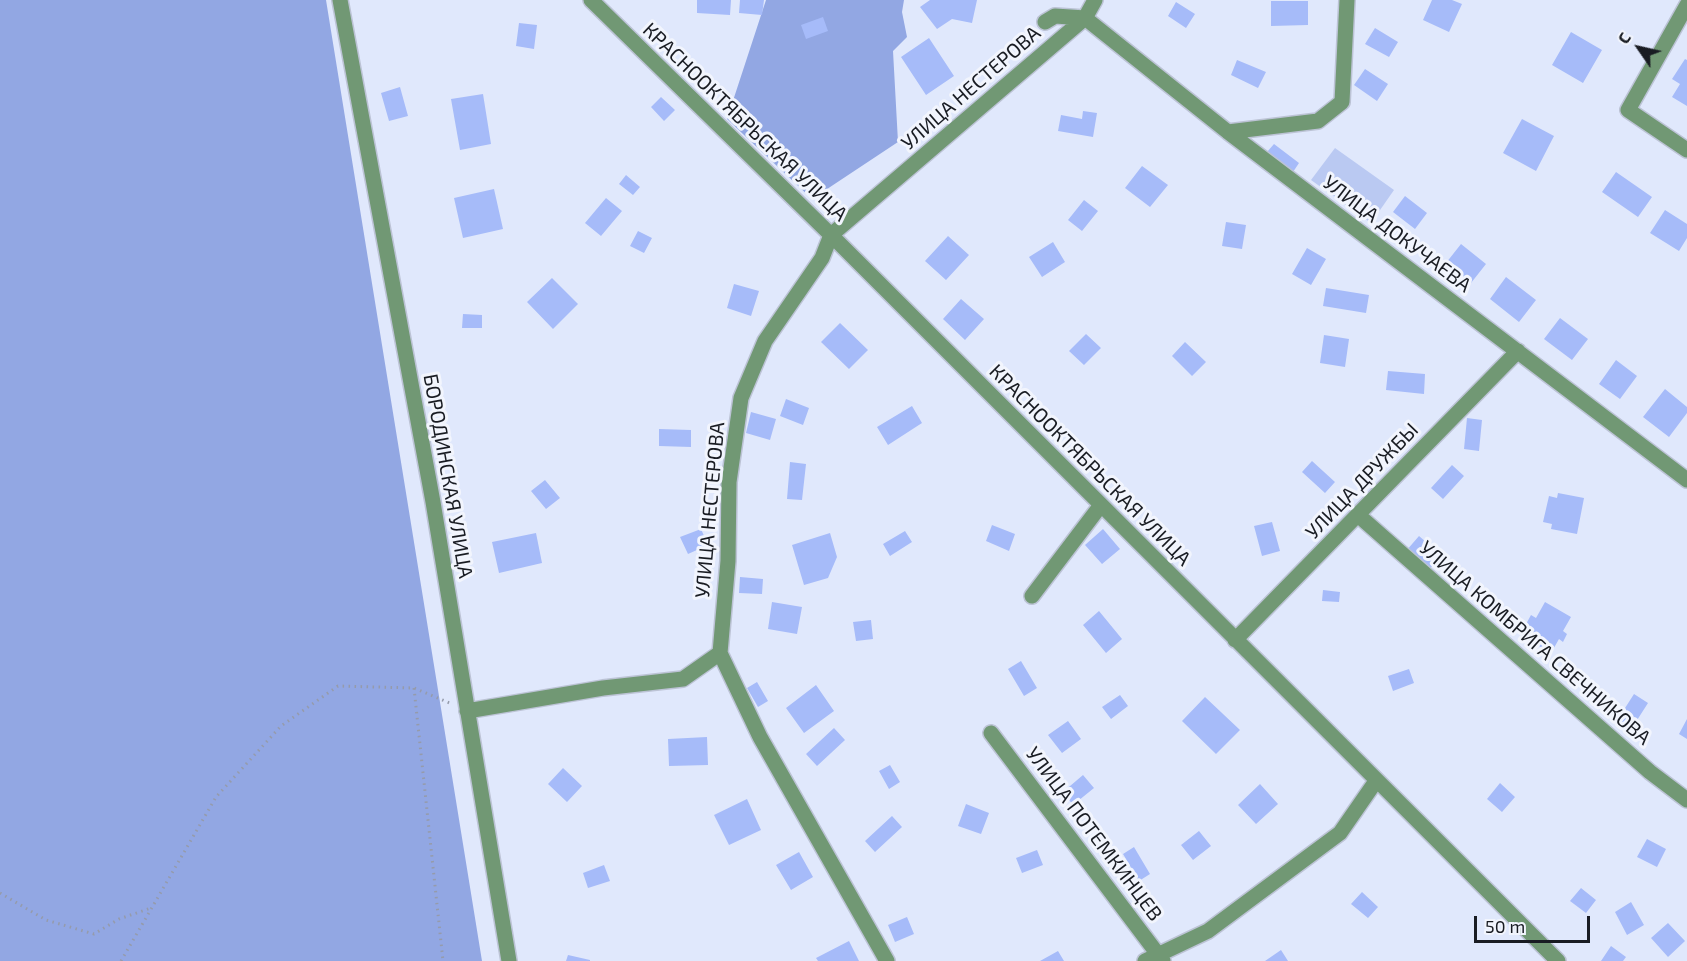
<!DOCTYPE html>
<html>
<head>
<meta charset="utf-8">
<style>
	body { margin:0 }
	#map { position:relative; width:1687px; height:961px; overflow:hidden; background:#e0e8fc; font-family:"Exo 2",sans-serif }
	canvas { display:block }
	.north { position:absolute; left:1609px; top:18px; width:60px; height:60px; -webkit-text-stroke:4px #f2f5fd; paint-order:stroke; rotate:304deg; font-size:16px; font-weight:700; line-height:24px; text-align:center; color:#191c23 }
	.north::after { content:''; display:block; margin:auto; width:21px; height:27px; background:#191c23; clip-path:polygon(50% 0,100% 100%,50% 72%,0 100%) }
	.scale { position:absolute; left:1474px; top:916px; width:116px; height:27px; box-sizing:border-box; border:3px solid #191c23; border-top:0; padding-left:8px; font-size:18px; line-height:21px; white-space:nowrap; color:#191c23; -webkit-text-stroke:4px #f2f5fd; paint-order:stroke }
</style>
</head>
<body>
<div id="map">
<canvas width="1687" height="961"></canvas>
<div class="north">С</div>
<div class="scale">50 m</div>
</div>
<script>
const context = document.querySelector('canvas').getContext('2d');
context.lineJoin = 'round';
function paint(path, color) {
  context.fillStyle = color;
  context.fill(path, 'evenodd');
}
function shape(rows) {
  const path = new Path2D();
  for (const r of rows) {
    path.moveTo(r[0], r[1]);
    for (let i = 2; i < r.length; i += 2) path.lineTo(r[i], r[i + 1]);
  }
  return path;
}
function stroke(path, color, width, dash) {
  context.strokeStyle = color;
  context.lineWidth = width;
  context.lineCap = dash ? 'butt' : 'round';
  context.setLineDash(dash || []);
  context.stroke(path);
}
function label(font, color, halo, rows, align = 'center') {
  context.font = font + ' "Exo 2",sans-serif';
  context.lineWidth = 6;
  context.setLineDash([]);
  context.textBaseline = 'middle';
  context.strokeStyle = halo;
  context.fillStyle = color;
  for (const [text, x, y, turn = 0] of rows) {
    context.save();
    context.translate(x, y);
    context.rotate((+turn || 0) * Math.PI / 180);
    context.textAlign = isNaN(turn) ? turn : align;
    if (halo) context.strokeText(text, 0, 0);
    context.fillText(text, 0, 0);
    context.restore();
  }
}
const green = shape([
	[1335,148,1394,190,1371,223,1311,180]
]);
const forest = shape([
	[0,0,326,0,482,961,0,961],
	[766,0,904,0,902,12,907,37,893,51,898,142,812,199,727,119]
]);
const building = shape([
	[697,0,731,0,730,15,697,13],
	[740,0,764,0,762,15,739,13],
	[930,0,977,0,972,23,952,19,937,29,920,7],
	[1432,0,1452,0,1462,4,1449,32,1423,20],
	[1271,1,1308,1,1308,25,1271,26],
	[1176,2,1195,14,1186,28,1168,16],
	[823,17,828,31,806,39,801,25],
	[519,23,537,25,534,49,516,46],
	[1375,28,1398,42,1389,57,1365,44],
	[1571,32,1602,50,1583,83,1552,65],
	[929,38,954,76,926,95,901,57],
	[1685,59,1687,60,1687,106,1672,97,1680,84,1672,79],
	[1237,60,1266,72,1258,88,1231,75],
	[1365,69,1388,84,1377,101,1354,85],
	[400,87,408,116,389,121,381,93],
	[483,94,491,144,460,150,451,99],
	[661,97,675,110,664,121,651,107],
	[1083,111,1097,113,1093,137,1058,131,1061,115,1082,119],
	[1522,119,1554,136,1536,171,1503,153],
	[1274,144,1299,163,1293,172,1267,152],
	[1142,166,1168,185,1150,207,1125,188],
	[1616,172,1652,197,1638,217,1602,192],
	[626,175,640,187,633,195,619,184],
	[494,189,503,229,463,238,454,198],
	[1405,196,1427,213,1415,229,1393,212],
	[606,198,622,211,601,236,585,223],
	[1084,200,1098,211,1082,231,1068,220],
	[1665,210,1687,224,1687,238,1679,251,1650,233],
	[1226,222,1246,225,1242,249,1222,246],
	[638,231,652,238,644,253,630,246],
	[948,236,969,255,946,280,925,261],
	[1053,242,1065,262,1042,277,1029,257],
	[1461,244,1486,264,1471,283,1446,263],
	[1307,248,1326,259,1311,285,1292,274],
	[1506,277,1536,300,1519,322,1490,299],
	[552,278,578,304,553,329,527,302],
	[734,284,759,291,751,316,727,308],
	[1326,288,1369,295,1366,313,1323,306],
	[961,299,984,319,965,340,943,319],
	[463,314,482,315,482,328,462,328],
	[1560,318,1588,339,1572,360,1544,339],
	[840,323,868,350,849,369,821,342],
	[1086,334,1101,348,1084,365,1069,351],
	[1324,335,1349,339,1345,367,1320,363],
	[1185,342,1206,362,1192,376,1172,356],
	[1616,360,1637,376,1620,399,1599,384],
	[1388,371,1425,374,1424,394,1386,390],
	[1665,389,1687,407,1687,413,1669,437,1643,417],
	[786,399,809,408,803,425,780,416],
	[912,406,922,423,888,445,877,427],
	[751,412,776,419,770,440,746,433],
	[1467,418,1482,420,1479,451,1464,449],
	[659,429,691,430,691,447,659,446],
	[1312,461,1335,482,1325,493,1302,472],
	[790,462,806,464,802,500,787,499],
	[1452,465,1464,476,1443,499,1431,488],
	[545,480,560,498,546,509,531,491],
	[1558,493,1584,498,1577,534,1551,529,1552,524,1543,522,1549,496,1557,498],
	[1272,522,1280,551,1262,556,1254,526],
	[992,525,1015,534,1009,551,986,541],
	[701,529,708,545,688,554,680,537],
	[1103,529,1120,549,1102,564,1085,545],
	[905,531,912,542,890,556,883,544],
	[536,533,542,563,499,573,492,542],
	[830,533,837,557,828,578,804,585,792,545],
	[1419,536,1441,555,1429,570,1406,551],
	[740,577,763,579,762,594,739,593],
	[1323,590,1340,592,1339,602,1322,601],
	[772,602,802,607,797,634,768,629],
	[1545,602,1571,617,1563,631,1567,634,1563,642,1559,639,1551,653,1520,635,1531,615,1536,618],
	[1099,611,1122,639,1106,653,1083,625],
	[871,620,873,639,856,641,853,622],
	[1021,661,1037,688,1024,696,1008,669],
	[1409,669,1414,683,1393,691,1388,676],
	[757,682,768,701,758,707,747,688],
	[816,685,834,711,804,733,786,708],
	[1634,694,1648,703,1632,728,1618,719],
	[1120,695,1128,706,1111,719,1102,707],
	[1205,697,1240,730,1216,754,1182,721],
	[1687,719,1687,739,1679,734],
	[1068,721,1081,739,1062,753,1048,735],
	[834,728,845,740,817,766,806,754],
	[707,737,708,765,669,766,668,739],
	[890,765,900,782,889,789,879,771],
	[563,768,582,786,567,802,548,784],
	[1083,775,1094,788,1073,805,1063,792],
	[1500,783,1515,797,1502,812,1487,799],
	[1260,784,1278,804,1256,824,1238,805],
	[747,799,761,830,729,845,714,815],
	[966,804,989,813,981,834,958,826],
	[892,816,902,827,875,852,865,841],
	[1199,831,1211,846,1193,860,1181,845],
	[1647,839,1666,849,1657,867,1637,857],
	[1134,847,1150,874,1139,881,1123,854],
	[1037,850,1043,865,1022,873,1016,858],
	[799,852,813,877,791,890,776,865],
	[604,865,610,881,588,888,583,873],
	[1581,888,1596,900,1586,913,1570,901],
	[1362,892,1378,907,1368,918,1351,904],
	[1631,902,1644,925,1627,935,1615,912],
	[907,917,914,934,895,942,888,925],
	[1668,923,1685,941,1668,957,1651,938],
	[849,941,859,961,818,961,816,958],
	[1611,946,1626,957,1623,961,1601,961],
	[1281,950,1288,961,1265,961],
	[1058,951,1064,961,1040,961],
	[568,955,590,960,590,961,566,961]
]);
const path = shape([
	[414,688,443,961],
	[0,893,46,920,94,934,119,919,151,908],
	[121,961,216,797,281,726,338,686,414,688,452,704]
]);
const minor = shape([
	[340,0,433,502,509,961],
	[591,0,831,235,1558,961],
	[1687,5,1628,110,1687,150],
	[1085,18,1228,132,1687,480],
	[1045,22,1055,16,1085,18],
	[1228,132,1318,121,1342,102,1347,0],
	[1358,515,1650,772,1687,800],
	[1032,596,1101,505],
	[1235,640,1518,351],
	[467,711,603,688,683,679,720,653],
	[991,733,1163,961],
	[887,961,760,737,720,653,728,561,729,482,741,398,765,341,822,258,831,235,1085,18,1095,0],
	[1145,961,1208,931,1340,833,1376,781]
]);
const streetNames = [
	["УЛИЦА НЕСТЕРОВА",971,88,-41],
	["КРАСНООКТЯБРЬСКАЯ УЛИЦА",745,122,44],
	["УЛИЦА ДОКУЧАЕВА",1397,234,37],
	["КРАСНООКТЯБРЬСКАЯ УЛИЦА",1090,465,45],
	["БОРОДИНСКАЯ УЛИЦА",448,476,80],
	["УЛИЦА ДРУЖБЫ",1362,481,-46],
	["УЛИЦА НЕСТЕРОВА",710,510,-85],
	["УЛИЦА КОМБРИГА СВЕЧНИКОВА",1535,643,41],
	["УЛИЦА ПОТЕМКИНЦЕВ",1094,834,53]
];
paint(green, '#bac9f2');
paint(forest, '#92a7e3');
paint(building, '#a6bbf9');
stroke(minor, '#bcc3d5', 18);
stroke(path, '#959bab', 3, [1.5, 4.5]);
stroke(minor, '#719874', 15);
label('20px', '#191c23', '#f2f5fd', streetNames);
</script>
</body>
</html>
